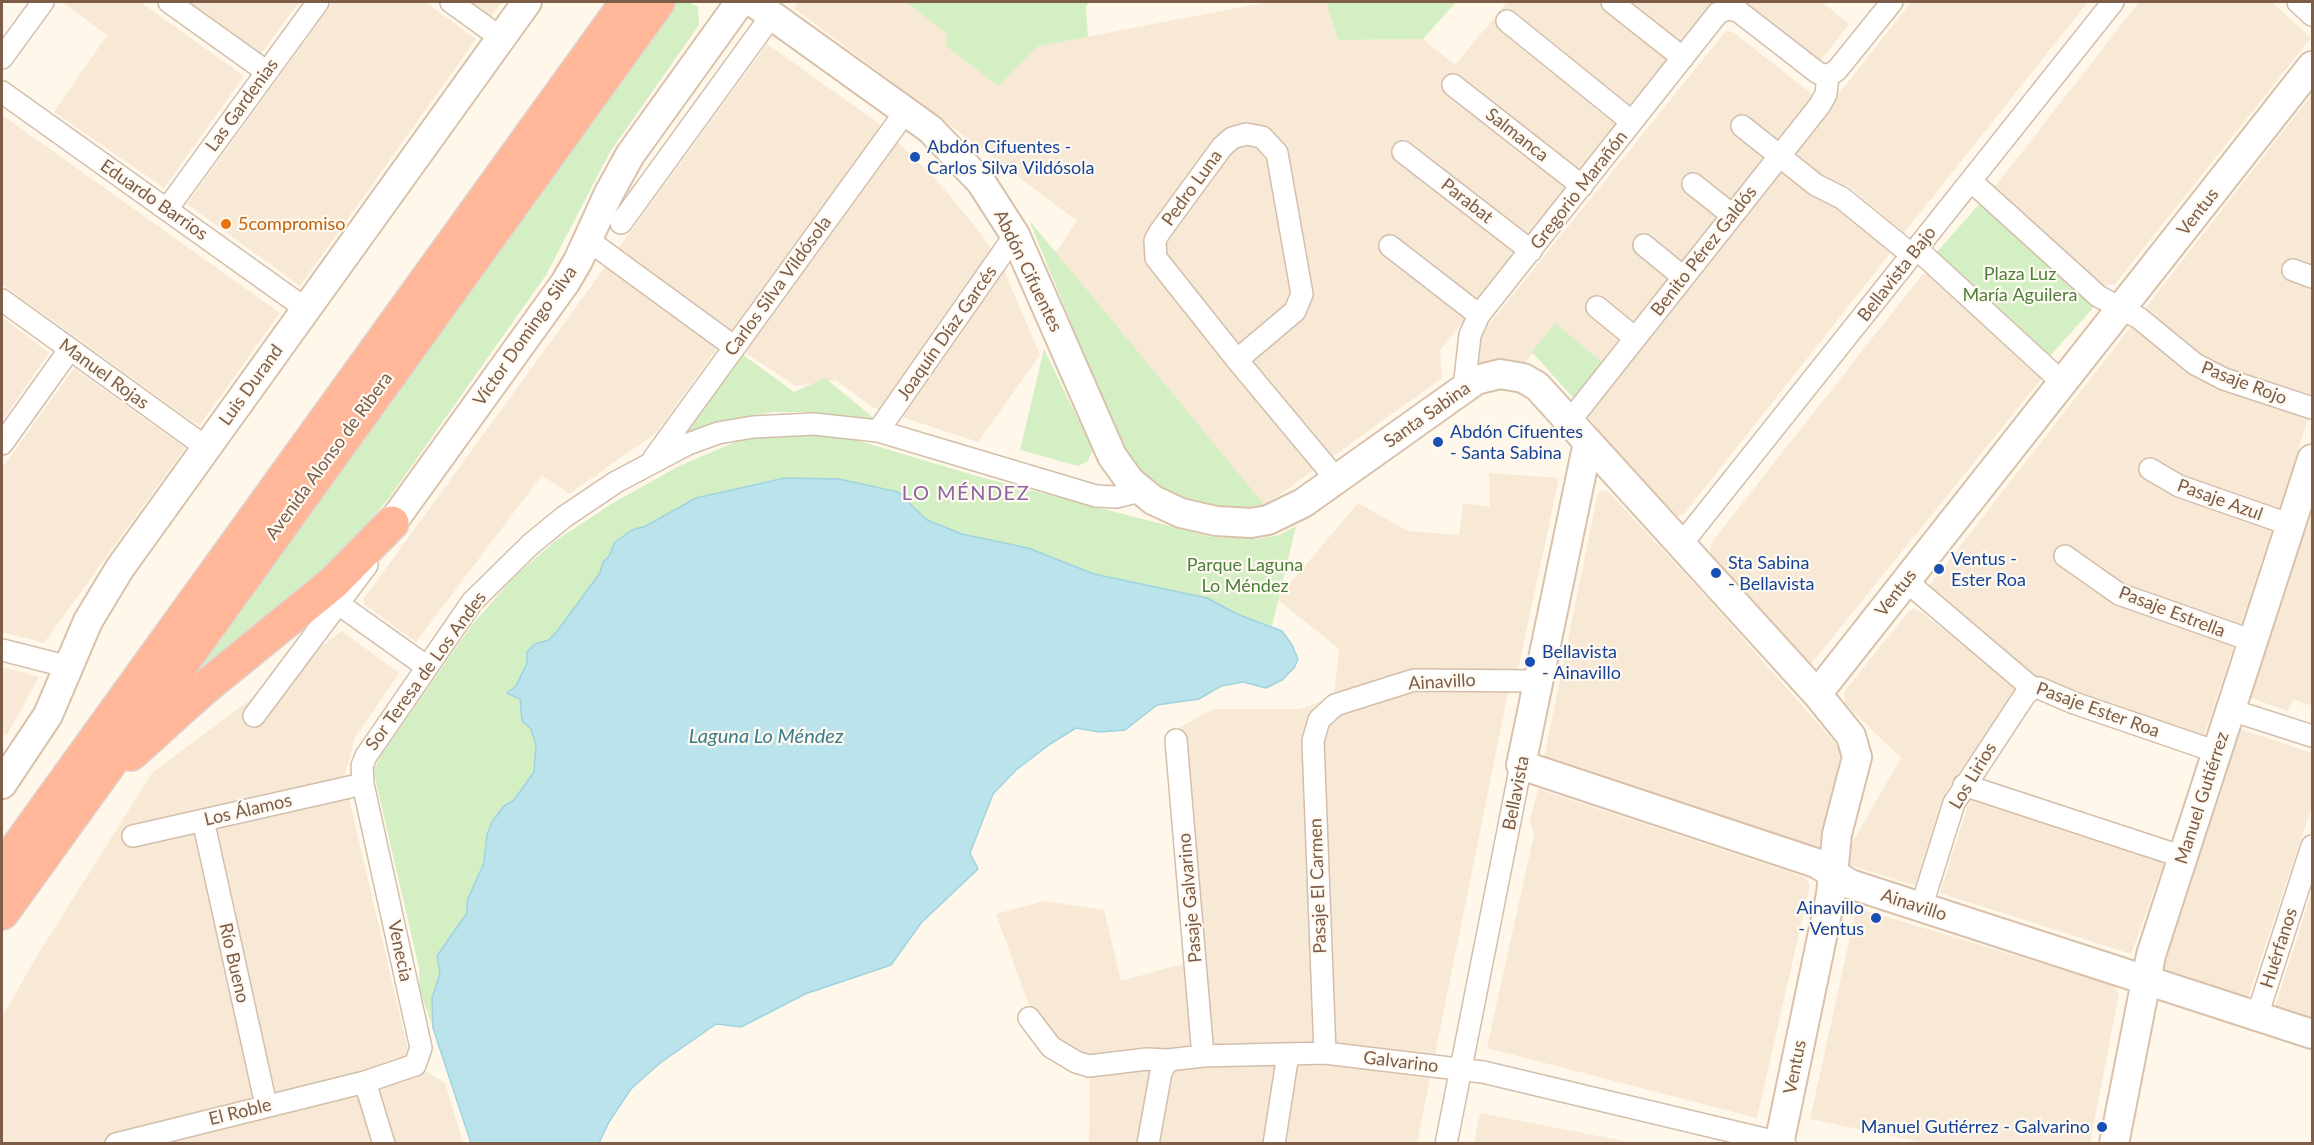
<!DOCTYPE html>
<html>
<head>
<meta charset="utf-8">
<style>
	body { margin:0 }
	#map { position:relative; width:2314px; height:1145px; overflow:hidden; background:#fff7e9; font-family:Lato,sans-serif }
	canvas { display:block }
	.frame { position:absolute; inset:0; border:3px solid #7d5c48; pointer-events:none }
</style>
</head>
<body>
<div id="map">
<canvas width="2314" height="1145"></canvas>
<div class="frame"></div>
</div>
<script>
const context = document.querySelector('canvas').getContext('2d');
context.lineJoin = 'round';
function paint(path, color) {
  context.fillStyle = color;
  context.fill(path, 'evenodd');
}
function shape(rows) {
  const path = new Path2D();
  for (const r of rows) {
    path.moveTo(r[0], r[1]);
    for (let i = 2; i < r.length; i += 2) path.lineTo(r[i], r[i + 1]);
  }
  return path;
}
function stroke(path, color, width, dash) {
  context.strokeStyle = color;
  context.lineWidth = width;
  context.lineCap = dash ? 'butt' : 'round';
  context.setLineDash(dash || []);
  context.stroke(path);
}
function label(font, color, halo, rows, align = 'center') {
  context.font = font + ' Lato,sans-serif';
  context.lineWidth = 4.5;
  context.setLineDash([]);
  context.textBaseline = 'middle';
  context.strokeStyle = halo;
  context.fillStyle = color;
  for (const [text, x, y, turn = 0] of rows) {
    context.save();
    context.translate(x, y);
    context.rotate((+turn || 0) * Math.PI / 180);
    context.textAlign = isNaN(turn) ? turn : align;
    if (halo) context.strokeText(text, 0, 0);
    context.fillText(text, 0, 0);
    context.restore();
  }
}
const residential = shape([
	[189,2,299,2,261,54],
	[333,2,425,2,476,39,300,286,187,204],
	[470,2,502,2,491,17],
	[798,2,906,2,948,35,998,86,1038,46,1269,2,1326,2,1338,40,1423,39,1455,65,1507,2,1715,2,1440,351,1442,378,1247,518,1046,267,1077,221,794,8],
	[1731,2,1822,2,1849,24,1814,69],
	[1911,2,2088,2,1904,233,1848,186,1827,180,1794,151],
	[2139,2,2272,2,2311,38,2115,284,2103,286,1994,188],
	[63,3,140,2,244,76,164,188,54,112,107,35],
	[1726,31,1733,32,1816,97,1603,368,1549,338,1520,366,1479,364,1478,338],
	[767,44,878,123,934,177,982,235,1003,268,1040,355,978,442,872,407,836,380,796,386,724,339,656,433,569,494,542,475,416,642,365,605,363,600],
	[2312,94,2312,407,2202,742,2030,675,1926,590],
	[2,115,280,313,199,426,2,284],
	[1780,169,1813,196,1829,199,1892,251,1684,514,1676,517,1614,453,1586,413],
	[1930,273,2042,378,1812,663,1801,663,1710,563,1711,543,1922,275],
	[2,317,49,353,2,421],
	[74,368,185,448,44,643,2,632,2,468],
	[1489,473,1559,478,1519,665,1507,698,1417,1143,1089,1143,1090,1064,1044,1047,996,914,1044,901,1104,910,1121,981,1186,963,1168,739,1181,727,1213,709,1300,709,1334,697,1339,649,1277,599,1358,503,1408,531,1459,535,1463,503,1490,507],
	[1607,490,1709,600,1843,752,1817,854,1543,763,1598,492],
	[2312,496,2312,706,2293,699,2288,711,2248,697],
	[1915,608,2019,686,1947,790,1915,886,1847,864,1845,855,1901,758,1845,704,1844,692,1909,611],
	[342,631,399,673,355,738,344,778,411,1062,445,1083,463,1143,2,1144,2,1017,37,956,152,773],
	[2,667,39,677,7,735,2,733],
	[2239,729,2312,753,2312,806,2247,1000,2166,974,2162,966],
	[1538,789,1804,877,1810,885,1757,1118,1487,1048,1534,834,1530,820],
	[1970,799,2165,860,2131,954,1940,893],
	[2312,891,2312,1020,2275,1007],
	[1864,910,2113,985,2119,994,2090,1143,1926,1143,1810,1119,1855,915],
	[1480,1113,1634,1143,1474,1143]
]);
const green = shape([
	[676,2,689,2,698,7,699,25,610,152,546,275,389,498,338,557,186,680,425,354],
	[906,2,1089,2,1086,7,1088,37,1038,46,998,86,945,45,948,35],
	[1326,2,1456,2,1423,39,1338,40],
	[1981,202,2095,306,2048,358,1936,253],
	[1029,220,1267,508,1239,511,1215,508,1177,498,1145,480,1125,455],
	[1555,323,1605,365,1576,401,1532,352],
	[1044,349,1093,450,1088,461,1078,466,1020,450],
	[738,351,794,392,825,378,881,424,806,412,774,412,746,416,685,433,683,431],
	[791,433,825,434,863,442,980,477,1212,537,1256,539,1279,535,1296,526,1272,626,1237,614,1207,598,1094,574,1028,548,962,534,927,520,913,505,785,478,696,498,646,526,632,530,615,542,609,556,603,562,600,573,558,630,549,640,535,644,516,686,508,693,520,699,522,721,531,729,536,745,534,772,514,800,504,806,487,835,484,863,467,901,467,913,437,956,440,974,432,998,433,1028,420,991,419,968,376,782,374,769,381,755,472,625,513,578,555,541,613,503,679,466,740,440]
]);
const water = shape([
	[785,478,839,479,898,492,927,520,962,534,1028,548,1094,574,1207,598,1237,614,1282,631,1292,645,1298,659,1294,668,1282,680,1266,688,1243,682,1221,686,1199,699,1157,705,1125,730,1100,732,1076,728,1050,744,1016,770,993,794,970,853,978,869,921,923,891,965,805,994,741,1027,716,1024,660,1063,631,1089,609,1122,599,1143,471,1143,433,1028,432,998,440,974,437,956,467,913,467,901,484,863,487,835,492,822,504,806,514,800,534,772,536,745,531,729,522,721,520,699,507,693,516,686,527,663,527,652,535,644,549,640,558,630,600,573,603,562,609,556,615,542,632,530,646,526,696,498,785,478]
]);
const street = shape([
	[169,2,267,72],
	[451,2,501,38],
	[1612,2,1683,58],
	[2298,2,2312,15],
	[1727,9,1738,11,1818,73,1828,76],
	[1507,21,1632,122],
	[2,58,43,2],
	[1828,76,1837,70,1892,2],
	[1453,85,1582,186],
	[2,92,306,309],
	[1742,126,1816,185,1842,198,1912,255],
	[1403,152,1531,251],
	[1971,181,2098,296,2139,318,2195,364,2224,379,2312,408],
	[1693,184,1732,215],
	[167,209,318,2],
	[621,223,772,15],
	[588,240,733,346],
	[1644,245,1683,277],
	[1390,246,1479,315],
	[1917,249,2063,383],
	[2293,270,2312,277],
	[2,300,207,448],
	[1597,307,1635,338],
	[1237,360,1295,311,1302,294,1277,153,1262,137,1246,134,1232,138,1222,147,1159,233,1155,241,1156,258,1237,360,1337,480],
	[1464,388,1470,335,1479,315,1718,13,1727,9],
	[1569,422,1820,105,1826,94,1828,76],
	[878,431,1015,235],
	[2,444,70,349],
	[654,458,906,111],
	[2150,469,2179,486,2291,525],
	[1680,546,2113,2],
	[2065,556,2119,594,2253,641],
	[1906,581,2032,688,2039,688,2074,703,2217,752],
	[340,605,427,667],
	[2,650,69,667],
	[2231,710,2312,736],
	[254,716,367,565],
	[1176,740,1203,1056],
	[1964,785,2183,857],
	[203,820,266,1105],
	[133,836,363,784],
	[1921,908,1954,803,2025,695,2032,688],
	[2257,1016,2312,846],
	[1029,1018,1051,1047,1076,1062,1089,1066,1147,1059,1168,1060,1203,1056,1325,1053,1483,1072,1785,1144],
	[1325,1053,1313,741,1319,720,1335,705,1414,680,1538,681],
	[365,1082,384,1144],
	[116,1144,365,1082,415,1065,421,1048,363,784,362,766,366,756,472,602,531,544,564,517,616,482,688,444,718,433,753,427,814,424,878,431,1096,496,1116,497,1140,491],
	[1148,1144,1161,1072,1168,1060],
	[1274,1144,1288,1054],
	[1446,1144,1521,765]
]);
const secondary = shape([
	[753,2,930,129,981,182,1015,235,1112,456,1130,481,1153,500,1181,513,1216,521,1251,523,1268,520,1303,503,1476,380,1500,374,1523,378,1537,386,1817,694,1851,736,1857,757,1837,834,1831,894,1779,1144],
	[1588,442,1521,765,1816,863,1850,884,2312,1034],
	[392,523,565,283,578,261,608,195,630,155,740,2],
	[1817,694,2312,66],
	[2,784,48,715,88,621,120,568,527,2],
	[2114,1144,2151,955,2312,459]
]);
const highway = shape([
	[131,754,203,689,333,583,392,523],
	[2,869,627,2],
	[2,913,658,2]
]);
const markers = [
	[915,157,6,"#1a4fb4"],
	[226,224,6,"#e8710a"],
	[1438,442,6,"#1a4fb4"],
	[1939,569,6,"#1a4fb4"],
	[1716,573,6,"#1a4fb4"],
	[1530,662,6,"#1a4fb4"],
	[1876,918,6,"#1a4fb4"],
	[2102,1127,6,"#1a4fb4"]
];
const streetNames = [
	["Las Gardenias",242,105,-54],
	["Salmanca",1517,135,38],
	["Pedro Luna",1192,188,-54],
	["Gregorio Marañón",1579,190,-52],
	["Eduardo Barrios",154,200,35],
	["Parabat",1467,201,38],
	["Ventus",2198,212,-52],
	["Benito Pérez Galdós",1704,251,-52],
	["Abdón Cifuentes",1028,271,64],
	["Bellavista Bajo",1897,274,-52],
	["Carlos Silva Vildósola",778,286,-54],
	["Joaquín Díaz Garcés",947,333,-55],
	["Víctor Domingo Silva",525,336,-55],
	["Manuel Rojas",104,374,36],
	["Pasaje Rojo",2244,383,21],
	["Luis Durand",251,385,-54],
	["Santa Sabina",1427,415,-35],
	["Avenida Alonso de Ribera",329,456,-54],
	["Pasaje Azul",2220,500,20],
	["Ventus",1896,593,-52],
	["Pasaje Estrella",2172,612,21],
	["Sor Teresa de Los Andes",426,671,-54],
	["Ainavillo",1442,682,-3],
	["Pasaje Ester Roa",2098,710,20],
	["Los Lirios",1973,776,-59],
	["Bellavista",1516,793,-79],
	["Manuel Gutiérrez",2202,798,-72],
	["Los Álamos",248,810,-13],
	["Pasaje El Carmen",1318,886,-92],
	["Pasaje Galvarino",1190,898,-95],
	["Ainavillo",1914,905,18],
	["Huérfanos",2279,948,-72],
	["Venecia",400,951,78],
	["Río Bueno",234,963,77],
	["Galvarino",1401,1062,7],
	["Ventus",1795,1067,-79],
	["El Roble",240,1112,-14]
];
const transitNames = [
	["Abdón Cifuentes -",927,147],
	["Carlos Silva Vildósola",927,168],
	["Abdón Cifuentes",1450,432],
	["- Santa Sabina",1450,453],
	["Ventus -",1951,559],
	["Ester Roa",1951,580],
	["Sta Sabina",1728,563],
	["- Bellavista",1728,584],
	["Bellavista",1542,652],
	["- Ainavillo",1542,673],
	["Ainavillo",1864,908,"right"],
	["- Ventus",1864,929,"right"],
	["Manuel Gutiérrez - Galvarino",2090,1127,"right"]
];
const foodNames = [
	["5compromiso",238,224]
];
const parkNames = [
	["Plaza Luz",2020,274],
	["María Aguilera",2020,295],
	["Parque Laguna",1245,565],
	["Lo Méndez",1245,586]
];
const neighbourhoodNames = [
	["LO MÉNDEZ",966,494]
];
const waterNames = [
	["Laguna Lo Méndez",766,737]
];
paint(residential, '#f7e9d6');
paint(green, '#d5efc4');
paint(water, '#bae3ec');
stroke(water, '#9fd3df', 1.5);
stroke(street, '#d3beac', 24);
stroke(secondary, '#d9c1ab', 32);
stroke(highway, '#ddd5cf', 36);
stroke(street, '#fff', 21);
stroke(secondary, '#fff', 28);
stroke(highway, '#ffb699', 33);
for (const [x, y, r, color] of markers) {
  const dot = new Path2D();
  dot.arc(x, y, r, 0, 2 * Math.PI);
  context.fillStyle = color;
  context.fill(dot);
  stroke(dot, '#fffaf1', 2);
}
label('18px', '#7d5c48', '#fffaf1', streetNames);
label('18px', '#164399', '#fffaf1', transitNames, 'left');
label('18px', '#c56008', '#fffaf1', foodNames, 'left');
label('18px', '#4d7f3c', '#fffaf1', parkNames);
context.letterSpacing = '1.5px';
label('20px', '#8d64a0', '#fffaf1', neighbourhoodNames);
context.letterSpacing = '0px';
label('italic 20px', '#3b7c8b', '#fffaf1', waterNames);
</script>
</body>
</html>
